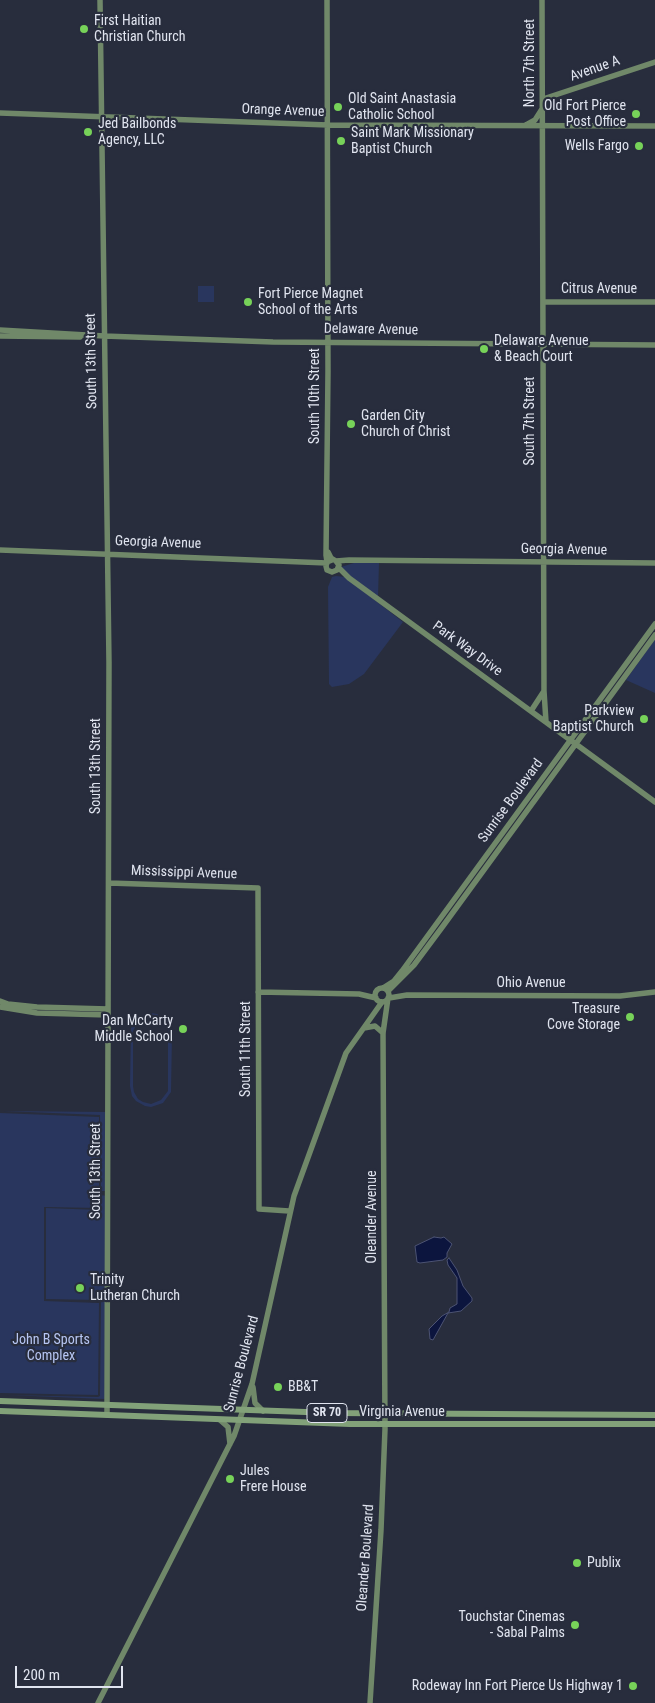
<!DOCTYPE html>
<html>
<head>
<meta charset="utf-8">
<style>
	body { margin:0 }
	#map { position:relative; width:655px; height:1703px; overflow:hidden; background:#282d3d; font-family:"Roboto Condensed",sans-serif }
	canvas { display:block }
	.scale { position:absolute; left:15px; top:1666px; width:108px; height:22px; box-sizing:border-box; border:2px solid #e0e4ef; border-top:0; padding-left:6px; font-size:15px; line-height:18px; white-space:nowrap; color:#e0e4ef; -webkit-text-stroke:4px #282d3d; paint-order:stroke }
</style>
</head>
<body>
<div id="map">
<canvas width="655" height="1703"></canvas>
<div class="scale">200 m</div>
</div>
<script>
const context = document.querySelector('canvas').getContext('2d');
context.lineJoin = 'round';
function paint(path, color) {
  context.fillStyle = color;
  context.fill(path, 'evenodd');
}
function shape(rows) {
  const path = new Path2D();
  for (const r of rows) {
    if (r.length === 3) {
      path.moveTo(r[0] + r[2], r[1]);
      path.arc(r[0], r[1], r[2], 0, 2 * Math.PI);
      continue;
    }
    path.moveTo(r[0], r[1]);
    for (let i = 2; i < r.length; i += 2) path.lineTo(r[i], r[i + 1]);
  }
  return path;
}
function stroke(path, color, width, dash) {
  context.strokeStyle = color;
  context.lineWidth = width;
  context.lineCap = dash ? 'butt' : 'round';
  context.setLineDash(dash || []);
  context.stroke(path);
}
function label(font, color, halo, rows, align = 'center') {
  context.font = font + ' "Roboto Condensed",sans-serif';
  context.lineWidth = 4.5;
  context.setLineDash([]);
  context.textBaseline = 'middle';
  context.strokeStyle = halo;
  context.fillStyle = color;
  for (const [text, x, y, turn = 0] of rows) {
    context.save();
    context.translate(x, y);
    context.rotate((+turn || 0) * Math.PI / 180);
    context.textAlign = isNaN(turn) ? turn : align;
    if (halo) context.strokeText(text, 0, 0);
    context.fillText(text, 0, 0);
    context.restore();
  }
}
const green = shape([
	[198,286,214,286,214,302,198,302],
	[354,563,379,563,378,597,350,576,341,567],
	[336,576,345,577,403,622,364,674,349,684,332,687,329,684,328,587,332,577],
	[655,639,655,693,626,680],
	[151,1013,157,1014,165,1019,169,1025,172,1034,171,1092,163,1103,151,1107,145,1106,136,1101,132,1096,130,1086,131,1028,138,1017],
	[151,1016,159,1018,163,1021,168,1028,168,1091,161,1100,151,1104,143,1102,138,1099,134,1092,133,1086,133,1031,138,1022,142,1018],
	[4,1111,107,1112,107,1191,101,1191,100,1115],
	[0,1113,99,1117,99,1208,44,1207,44,1301,99,1303,98,1395,0,1393],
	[101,1195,107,1196,105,1399,7,1395,98,1397,100,1396,101,1302,99,1300,46,1299,46,1208,100,1210]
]);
const water = shape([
	[434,1237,441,1238,444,1237,452,1244,447,1253,447,1257,443,1260,420,1263,417,1262,415,1246,434,1237],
	[449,1258,457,1270,463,1286,472,1298,472,1301,461,1311,448,1313,433,1340,430,1339,429,1329,442,1316,449,1312,450,1308,457,1304,457,1278,448,1265,447,1260,449,1258]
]);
const secondary = shape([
	[100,0,109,662,107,1415],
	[543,99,655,62],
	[0,113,328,125,655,126],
	[526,125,535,120,542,109],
	[543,302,655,302],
	[0,330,104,336,273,342,655,345],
	[0,336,80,337],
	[0,550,327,563],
	[328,552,331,558,336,561,339,565,337,570,332,572,327,570,326,566,327,562,332,560],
	[336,561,349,560,655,563],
	[327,562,326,555,328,371,327,0],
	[339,568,349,578,655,802],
	[544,691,546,722],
	[531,711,544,691,542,0],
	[109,883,258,888,259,1209,289,1211],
	[382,995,7],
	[383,988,394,981,402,971,655,624],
	[388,991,414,965,443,926,655,635],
	[258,992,359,994,376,998],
	[389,998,407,995,620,996,655,992],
	[0,1001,8,1004,37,1007,108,1009],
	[0,1007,37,1013,108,1015],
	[364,1028,375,1026,383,1033],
	[253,1387,255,1403,263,1411],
	[220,1420,228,1427,230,1444],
	[98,1703,234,1436,252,1384,294,1196,346,1053,382,1002],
	[370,1703,381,1530,385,1429,383,1033,388,998]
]);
const primary = shape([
	[0,1401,333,1413,655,1415],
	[0,1411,350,1424,655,1424]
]);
const markers = [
	[84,29,5,"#77d259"],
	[338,107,5,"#77d259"],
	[636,114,5,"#77d259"],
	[88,132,5,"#77d259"],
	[341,141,5,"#77d259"],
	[639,146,5,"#77d259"],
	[248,302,5,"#77d259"],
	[484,349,5,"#77d259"],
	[351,424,5,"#77d259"],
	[644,719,5,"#77d259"],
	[630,1017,5,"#77d259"],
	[183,1029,5,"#77d259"],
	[80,1288,5,"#77d259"],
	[278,1387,5,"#77d259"],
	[230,1479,5,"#77d259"],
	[577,1563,5,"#77d259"],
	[575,1625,5,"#77d259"],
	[633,1686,5,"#77d259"]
];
const shields = [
	[327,1413,40]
];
const shieldNames = [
	["SR 70",327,1413]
];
const poiNames = [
	["First Haitian",94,21],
	["Christian Church",94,37],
	["Old Saint Anastasia",348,99],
	["Catholic School",348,115],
	["Old Fort Pierce",626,106,"right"],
	["Post Office",626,122,"right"],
	["Jed Bailbonds",98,124],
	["Agency, LLC",98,140],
	["Saint Mark Missionary",351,133],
	["Baptist Church",351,149],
	["Wells Fargo",629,146,"right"],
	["Fort Pierce Magnet",258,294],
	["School of the Arts",258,310],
	["Delaware Avenue",494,341],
	["& Beach Court",494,357],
	["Garden City",361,416],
	["Church of Christ",361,432],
	["Parkview",634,711,"right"],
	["Baptist Church",634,727,"right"],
	["Treasure",620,1009,"right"],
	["Cove Storage",620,1025,"right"],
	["Dan McCarty",173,1021,"right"],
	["Middle School",173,1037,"right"],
	["Trinity",90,1280],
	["Lutheran Church",90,1296],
	["BB&T",288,1387],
	["Jules",240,1471],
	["Frere House",240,1487],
	["Publix",587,1563],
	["Touchstar Cinemas",565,1617,"right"],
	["- Sabal Palms",565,1633,"right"],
	["Rodeway Inn Fort Pierce Us Highway 1",623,1686,"right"]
];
const streetNames = [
	["North 7th Street",530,63,-90],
	["Avenue A",595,69,-19],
	["Orange Avenue",283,111,2],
	["Citrus Avenue",599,289],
	["Delaware Avenue",371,330,1],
	["South 13th Street",92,361,-91],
	["South 10th Street",315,396,-90],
	["South 7th Street",530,421,-90],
	["Georgia Avenue",158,543,2],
	["Georgia Avenue",564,550,1],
	["Park Way Drive",467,649,36],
	["South 13th Street",96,766,-90],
	["Sunrise Boulevard",511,801,-54],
	["Mississippi Avenue",184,873,2],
	["Ohio Avenue",531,983],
	["South 11th Street",246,1049,-90],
	["South 13th Street",96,1171,-90],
	["Oleander Avenue",372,1217,-90],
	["Sunrise Boulevard",242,1364,-75],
	["Virginia Avenue",402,1412],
	["Oleander Boulevard",366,1558,-86]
];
const parkNames = [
	["John B Sports",51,1340],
	["Complex",51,1356]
];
paint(green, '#29365e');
paint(water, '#0c153e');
stroke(water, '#4c5373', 1);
stroke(secondary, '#708869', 5.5);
stroke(primary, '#82a179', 6);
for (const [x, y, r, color] of markers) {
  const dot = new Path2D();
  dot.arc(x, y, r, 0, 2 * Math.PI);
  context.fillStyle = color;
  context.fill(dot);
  stroke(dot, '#282d3d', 2);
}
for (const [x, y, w] of shields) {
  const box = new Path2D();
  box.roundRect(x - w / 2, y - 9.5, w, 19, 4);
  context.fillStyle = '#282d3d';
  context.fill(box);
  stroke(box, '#e0e4ef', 1);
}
label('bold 12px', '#e0e4ef', null, shieldNames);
label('14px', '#e0e4ef', '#282d3d', poiNames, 'left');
label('14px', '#e0e4ef', '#282d3d', streetNames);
label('14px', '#b7c6f3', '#282d3d', parkNames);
</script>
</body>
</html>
